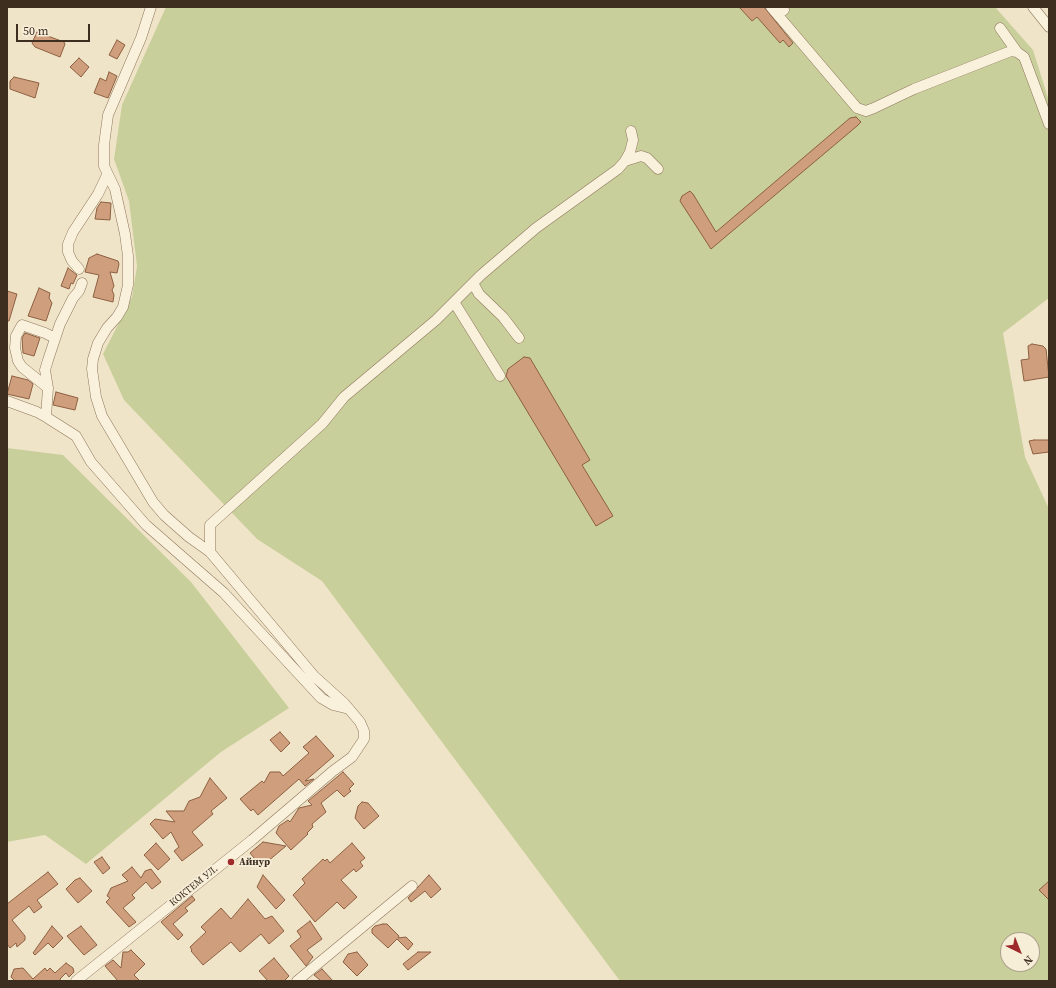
<!DOCTYPE html>
<html>
<head>
<meta charset="utf-8">
<style>
	body { margin:0 }
	#map { position:relative; width:1056px; height:988px; overflow:hidden; background:#f0e4c8; font-family:"Source Serif 4",serif }
	canvas { display:block }
	.frame { position:absolute; inset:0; border:8px solid #3d2e20; pointer-events:none }
	.north { position:absolute; left:1000px; top:932px; width:40px; height:40px; box-sizing:border-box; background:#f7eed8; border:1px solid #ada18e; border-radius:50%; rotate:137deg; font-size:11px; font-weight:700; line-height:16px; text-align:center; color:#3d2e20 }
	.north::after { content:''; display:block; margin:auto; width:14px; height:18px; background:#9e2a2b; clip-path:polygon(50% 0,100% 100%,50% 72%,0 100%) }
	.scale { position:absolute; left:16px; top:24px; width:74px; height:18px; box-sizing:border-box; border:2px solid #3d2e20; border-top:0; padding-left:5px; font-size:12px; line-height:14px; white-space:nowrap; color:#3d2e20; -webkit-text-stroke:3px #f7eed8; paint-order:stroke }
</style>
</head>
<body>
<div id="map">
<canvas width="1056" height="988"></canvas>
<div class="frame"></div>
<div class="north">N</div>
<div class="scale">50 m</div>
</div>
<script>
const context = document.querySelector('canvas').getContext('2d');
context.lineJoin = 'round';
function paint(path, color) {
  context.fillStyle = color;
  context.fill(path, 'evenodd');
}
function shape(rows) {
  const path = new Path2D();
  for (const r of rows) {
    path.moveTo(r[0], r[1]);
    for (let i = 2; i < r.length; i += 2) path.lineTo(r[i], r[i + 1]);
  }
  return path;
}
function stroke(path, color, width, dash) {
  context.strokeStyle = color;
  context.lineWidth = width;
  context.lineCap = dash ? 'butt' : 'round';
  context.setLineDash(dash || []);
  context.stroke(path);
}
function label(font, color, halo, rows, align = 'center') {
  context.font = font + ' "Source Serif 4",serif';
  context.lineWidth = 3.5;
  context.setLineDash([]);
  context.textBaseline = 'middle';
  context.strokeStyle = halo;
  context.fillStyle = color;
  for (const [text, x, y, turn = 0] of rows) {
    context.save();
    context.translate(x, y);
    context.rotate((+turn || 0) * Math.PI / 180);
    context.textAlign = isNaN(turn) ? turn : align;
    if (halo) context.strokeText(text, 0, 0);
    context.fillText(text, 0, 0);
    context.restore();
  }
}
const green = shape([
	[166,7,995,7,1033,50,1049,101,1049,298,1003,333,1025,457,1049,509,1049,981,620,981,322,581,257,539,124,400,103,354,132,297,137,266,129,201,114,159,122,105],
	[1008,940,1032,940,1032,964,1008,964],
	[7,448,63,455,191,582,289,708,221,752,86,864,45,835,7,842]
]);
const building = shape([
	[739,7,764,7,793,43,789,47,783,40,780,43,757,17,752,21,739,7],
	[37,32,64,42,65,44,60,57,35,47,32,43,37,32],
	[117,40,125,45,117,59,109,55,117,40],
	[79,58,89,67,81,77,70,67,79,58],
	[109,72,117,76,108,98,94,93,100,78,106,81,109,72],
	[14,77,39,83,35,98,10,89,10,81,14,77],
	[856,117,861,122,857,126,711,249,680,201,682,196,690,191,693,194,716,232,850,118,856,117],
	[101,202,111,203,110,220,95,219,97,208,101,202],
	[97,254,118,261,119,264,117,273,110,272,114,286,112,290,114,295,113,302,93,297,99,275,85,272,89,258,97,254],
	[68,268,77,275,73,284,71,283,69,289,61,286,68,268],
	[39,288,50,293,49,298,52,303,46,321,28,316,39,288],
	[7,291,17,294,9,321,7,321,7,291],
	[25,333,40,338,34,356,23,353,22,338,25,333],
	[1032,344,1043,346,1046,349,1049,377,1024,381,1021,360,1029,359,1028,346,1032,344],
	[524,357,530,358,590,460,582,465,613,516,596,526,506,376,508,369,524,357],
	[12,376,28,380,33,384,29,399,7,394,12,376],
	[56,392,78,398,75,410,53,405,56,392],
	[1034,440,1049,440,1049,452,1033,454,1029,441,1034,440],
	[280,732,290,743,281,752,270,740,280,732],
	[316,736,334,756,305,781,314,779,305,786,299,779,258,815,253,809,251,811,240,799,262,781,264,783,270,772,280,772,283,776,309,753,303,747,316,736],
	[343,772,354,784,349,789,351,791,344,797,337,790,321,803,326,812,312,824,313,827,307,833,308,834,291,850,276,833,279,826,288,820,290,822,299,808,312,805,308,801,343,772],
	[210,778,227,798,211,811,213,814,192,832,203,845,182,861,174,851,179,847,171,832,163,839,150,824,155,819,175,822,166,811,184,811,189,801,200,797,210,778],
	[362,802,368,803,379,816,364,829,355,818,358,806,362,802],
	[263,842,286,846,261,867,250,853,263,842],
	[156,843,170,859,158,870,144,855,156,843],
	[352,843,365,858,360,862,363,866,356,872,354,869,341,880,357,897,344,909,337,902,315,922,293,895,305,883,302,879,323,859,325,861,327,859,330,863,352,843],
	[102,857,110,868,103,874,94,862,102,857],
	[132,867,141,878,145,871,151,869,161,882,152,889,146,882,132,895,135,898,123,908,136,922,129,927,106,902,110,898,107,896,111,888,128,881,122,875,132,867],
	[48,872,58,884,37,900,42,907,34,913,29,906,12,920,25,936,25,940,17,947,16,943,10,948,7,944,7,904,48,872],
	[263,875,285,900,276,909,257,887,263,875],
	[429,875,441,889,431,898,425,891,411,902,408,898,429,875],
	[80,878,92,891,78,903,66,889,75,880,80,878],
	[1049,881,1049,900,1039,890,1049,881],
	[192,896,195,900,185,908,188,911,173,924,183,935,178,940,161,922,192,896],
	[248,899,265,919,272,916,284,931,269,944,261,934,240,952,231,942,203,965,191,951,192,950,190,947,206,932,201,927,221,908,231,919,248,899],
	[310,921,322,939,307,950,313,957,306,966,290,946,301,937,297,931,310,921],
	[383,924,387,924,399,936,398,938,406,937,413,944,408,950,397,939,388,948,372,933,372,929,375,926,383,924],
	[52,926,63,938,53,948,48,943,35,955,33,953,52,926],
	[81,926,97,945,84,955,67,936,81,926],
	[131,950,145,964,134,975,140,981,118,981,105,966,113,960,121,968,123,952,128,952,131,950],
	[357,952,368,965,357,976,343,962,348,954,357,952],
	[418,952,431,952,408,970,403,964,418,952],
	[274,958,289,976,284,981,268,981,259,971,274,958],
	[66,963,73,968,74,972,69,977,66,973,60,979,61,981,15,981,11,977,14,969,23,968,33,979,45,968,47,971,50,968,55,973,66,963],
	[322,969,333,981,321,981,314,975,322,969]
]);
const street = shape([
	[771,7,857,108,866,111,874,108,914,89,1011,51,1017,52,1024,57,1049,124],
	[782,7,784,10],
	[1033,7,1049,27],
	[1000,28,1017,52],
	[625,161,641,156,647,158,658,169],
	[79,269,72,261,68,252,68,244,73,232,98,194,107,175],
	[82,283,79,291,73,298,60,324,48,360,45,370,48,388,46,417,76,436,91,462,146,525,224,593,321,698,333,705,349,709],
	[473,283,479,294,503,317,519,338],
	[454,302,500,376],
	[48,388,22,367,18,361,15,348,16,336,22,325,45,333,55,338],
	[7,401,37,412,46,417],
	[210,552,210,525,322,424,344,397,436,320,481,275,536,228,618,169,625,161,630,152,633,140,631,131],
	[76,981,252,840,333,771,352,757,364,739,364,731,360,722,344,703,314,676,210,552,189,537,164,515,153,502,102,416,96,397,92,369,93,359,98,343,107,328,117,317,123,307,128,285,128,256,125,234,115,189,104,166,104,145,108,115,141,38,151,7],
	[297,981,412,886]
]);
const markers = [
	[231,862,4,"#9e2a2b"]
];
const poiNames = [
	["Айнур",239,862]
];
const streetNames = [
	["КОКТЕМ УЛ.",194,886,-39]
];
paint(green, '#c9cf9b');
paint(building, '#cf9f7d');
stroke(building, '#8d5f41', 1);
stroke(street, '#8d765c', 11);
stroke(street, '#faf1dc', 10);
for (const [x, y, r, color] of markers) {
  const dot = new Path2D();
  dot.arc(x, y, r, 0, 2 * Math.PI);
  context.fillStyle = color;
  context.fill(dot);
  stroke(dot, '#f7eed8', 1.5);
}
label('bold 10px', '#3d2e20', '#f7eed8', poiNames, 'left');
label('10px', '#3d2e20', '#f7eed8', streetNames);
</script>
</body>
</html>
